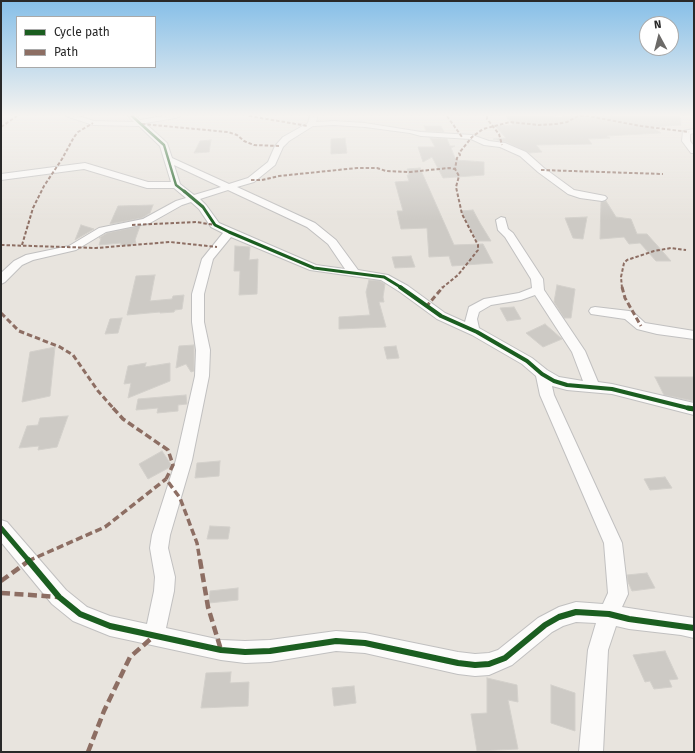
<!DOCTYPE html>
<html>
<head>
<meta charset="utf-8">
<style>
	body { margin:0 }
	#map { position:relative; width:695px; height:753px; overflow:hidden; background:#e8e4de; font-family:"Fira Sans",sans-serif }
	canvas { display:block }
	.frame { position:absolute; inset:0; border:2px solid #292929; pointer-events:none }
	.legend { position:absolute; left:16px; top:16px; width:140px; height:52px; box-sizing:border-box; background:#fff; border:1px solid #a9a9a9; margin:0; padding:5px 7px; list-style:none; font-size:12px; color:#292929 }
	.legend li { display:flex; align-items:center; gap:8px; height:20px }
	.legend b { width:20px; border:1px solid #a9a9a9 }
	.north { position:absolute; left:639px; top:16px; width:40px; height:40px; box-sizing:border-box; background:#fff; border:1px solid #a9a9a9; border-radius:50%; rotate:353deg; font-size:11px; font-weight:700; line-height:16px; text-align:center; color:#292929 }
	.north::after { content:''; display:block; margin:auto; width:14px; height:18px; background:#6c6a68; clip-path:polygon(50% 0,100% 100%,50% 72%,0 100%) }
</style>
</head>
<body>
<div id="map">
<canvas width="695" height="753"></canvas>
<div class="frame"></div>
<ul class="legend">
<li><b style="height:5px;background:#1b5e20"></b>Cycle path</li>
<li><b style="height:5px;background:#8d6e63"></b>Path</li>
</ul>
<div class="north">N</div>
</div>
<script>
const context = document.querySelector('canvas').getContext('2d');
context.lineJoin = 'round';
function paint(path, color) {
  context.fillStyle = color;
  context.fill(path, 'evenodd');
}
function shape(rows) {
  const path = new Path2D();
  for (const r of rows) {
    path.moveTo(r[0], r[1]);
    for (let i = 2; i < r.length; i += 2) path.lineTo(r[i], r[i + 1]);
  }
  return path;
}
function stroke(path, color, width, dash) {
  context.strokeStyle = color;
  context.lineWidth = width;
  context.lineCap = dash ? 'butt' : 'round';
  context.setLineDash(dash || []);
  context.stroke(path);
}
const building = shape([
	[506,116,552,116,553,117,680,116,681,125,652,127,661,133,607,136,610,138,588,139,592,144,536,145,542,152,529,153,506,142,493,139,506,138,495,126,513,125,506,116],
	[424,126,441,126,444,132,426,131,424,126],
	[345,138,347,153,331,154,331,139,345,138],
	[430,138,447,139,450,146,455,146,451,148,456,160,484,162,484,175,443,178,432,157,423,162,418,147,435,147,430,138],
	[211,140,209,152,194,153,200,141,211,140],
	[420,168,454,245,483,244,493,263,452,266,449,256,429,257,427,228,401,229,397,211,403,211,395,182,409,181,407,175,409,175,407,169,420,168],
	[606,201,616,217,631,219,637,234,647,234,671,261,656,261,640,243,629,244,624,237,600,239,601,202,606,201],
	[153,205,150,213,142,218,110,224,118,206,153,205],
	[473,210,480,223,491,241,477,241,461,211,473,210],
	[587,217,583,239,573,238,565,218,587,217],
	[81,225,94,229,75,240,81,225],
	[140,226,135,240,136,243,133,243,133,245,120,245,121,243,99,245,101,238,99,238,107,233,140,226],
	[235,246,250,247,249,260,258,259,257,294,239,295,240,271,234,271,235,246],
	[411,256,415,267,395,268,392,257,411,256],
	[155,275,150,301,172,299,173,296,184,295,182,309,175,310,174,312,160,313,160,312,127,315,136,276,155,275],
	[369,280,380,281,385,284,383,297,384,302,379,302,386,327,339,329,339,317,370,315,366,292,369,280],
	[557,285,575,289,571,318,564,318,554,302,557,285],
	[514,307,521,319,507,321,500,308,514,307],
	[122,318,118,333,105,334,110,319,122,318],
	[545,324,562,339,543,347,526,333,545,324],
	[194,345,194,371,191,372,186,364,176,368,179,346,194,345],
	[396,346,399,358,387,359,384,347,396,346],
	[55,347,50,396,22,402,30,352,55,347],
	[146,363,145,367,170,363,170,381,128,398,131,383,124,384,128,366,146,363],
	[655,377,694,377,694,401,664,395,655,377],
	[186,395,187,404,178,405,178,411,157,413,158,408,136,410,138,399,186,395],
	[68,416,57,447,38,450,39,446,19,448,27,426,38,425,40,418,68,416],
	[162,451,172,466,148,479,139,464,162,451],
	[220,461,219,476,195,478,197,463,220,461],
	[665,477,672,488,650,490,644,479,665,477],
	[210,526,230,527,228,539,207,539,210,526],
	[647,573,655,588,632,591,628,582,627,575,647,573],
	[238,588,238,600,209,603,210,591,238,588],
	[665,651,678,679,669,680,672,687,654,689,650,681,645,682,633,655,665,651],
	[231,672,230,683,249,682,248,706,201,708,206,673,231,672],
	[487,678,517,685,518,702,508,700,518,749,477,751,471,714,487,713,487,678],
	[551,685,575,693,575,731,551,723,551,685],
	[354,686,356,703,334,706,332,688,354,686]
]);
const minor = shape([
	[66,116,78,116,94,121,134,122,128,116,136,116,140,120,163,116,180,116,176,118,145,123,167,143,172,158,229,184,248,178,268,162,275,146,283,137,308,123,310,116,318,116,316,122,334,121,365,123,421,132,472,135,489,141,505,143,526,152,544,168,574,190,605,196,607,198,605,200,602,201,580,198,568,194,538,172,520,156,500,147,484,145,471,139,421,136,410,133,365,127,334,125,313,126,289,141,283,147,275,165,254,182,237,187,315,223,336,240,358,270,388,275,408,286,445,313,465,322,469,307,484,299,519,293,532,288,531,279,505,237,498,230,496,220,501,217,505,218,508,229,513,233,543,279,544,290,585,351,598,382,612,384,694,403,694,415,612,394,567,390,552,386,554,395,622,543,628,594,622,607,694,618,694,638,681,635,629,629,616,626,608,650,603,752,579,752,588,650,596,623,576,622,563,626,552,632,512,665,489,675,475,676,458,674,365,653,336,651,270,662,245,663,221,660,110,636,73,621,52,604,1,542,1,520,7,522,66,590,87,607,110,616,147,624,154,591,155,577,150,548,152,535,176,460,195,376,196,350,192,322,192,294,202,259,223,233,211,227,199,209,191,202,182,205,150,223,106,232,76,250,33,260,22,265,5,282,1,284,1,273,14,261,26,255,69,246,99,228,143,219,176,201,186,198,174,188,147,188,84,169,1,180,1,174,85,163,148,182,171,182,160,146,139,126,93,125,66,116],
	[174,165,221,187,194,195,180,184,174,165],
	[228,190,307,227,328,244,345,269,316,265,219,223,206,205,200,199,228,190],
	[231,237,310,270,381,280,400,292,437,319,472,335,522,364,536,376,540,395,604,543,608,593,603,604,576,602,559,607,538,618,498,650,489,653,475,654,458,652,365,633,336,631,270,640,245,641,221,640,166,628,174,591,175,577,168,548,170,535,192,460,209,376,210,350,204,322,204,294,213,259,231,237],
	[535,295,572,352,583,381,559,377,547,370,532,358,479,328,477,319,479,312,491,305,521,300,535,295],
	[694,129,694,133,690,134,690,141,694,146,694,153,691,153,682,141,683,131,694,129],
	[595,307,629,311,633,312,645,323,694,331,694,339,657,334,637,329,625,319,591,314,589,311,591,308,595,307]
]);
const quietFar3 = shape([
	[249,116,308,126],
	[447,116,462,137],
	[487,116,487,119,499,134,502,145],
	[142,124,228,132,237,135,244,141,254,145,279,146],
	[1,127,17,116],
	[541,170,663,174],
	[251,180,262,180,279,176,357,168,377,168,386,171,410,172,449,168,455,169],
	[132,225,196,222,215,225],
	[1,245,96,248,170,242,217,247],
	[22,245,33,208,44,186,62,159,74,137,78,132,93,123],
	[442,288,458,275,478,250,478,245,462,214,456,187,459,176,455,169,457,158,460,155,459,153,472,137,483,129,510,122,539,125,556,124,567,122,578,116,588,116,641,126,689,132],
	[622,288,621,277,624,263,627,260,654,251,671,248,686,250]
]);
const quietFar2 = shape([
	[622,287,625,298,641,326],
	[426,307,443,287],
	[1,313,19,331,60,347,73,355,98,391,114,409]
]);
const quietFar1 = shape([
	[113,408,123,419,168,450,173,465,166,479,180,498,197,543,200,561],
	[28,561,105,527,166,479]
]);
const quiet = shape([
	[200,560,208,607,221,650],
	[1,581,30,560],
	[1,593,59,597],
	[88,752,104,711,130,657,154,636]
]);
const cyclewayFar4 = shape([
	[132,116,164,145,176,185,185,192]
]);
const cyclewayFar3 = shape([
	[184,191,203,207,215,225,229,232,314,268,384,277,402,288]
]);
const cyclewayFar2 = shape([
	[400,287,441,316,477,332,527,361,542,374,554,381,567,385,612,389,692,409]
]);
const cyclewayFar1 = shape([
	[688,408,694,409],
	[1,528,29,561]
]);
const cycleway = shape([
	[28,560,59,597,80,614,110,626,221,650,245,652,270,651,336,641,365,643,458,663,475,665,489,664,505,658,545,625,559,617,576,612,609,614,629,619,694,628]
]);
paint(building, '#cdcac5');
stroke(building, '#d3d0cb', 1);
stroke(minor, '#c1c0c0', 2);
paint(minor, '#fcfbfa');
stroke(quietFar3, '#8d6e63', 2, [3.5, 2]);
stroke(quietFar2, '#8d6e63', 3, [5.5, 3]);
stroke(quietFar1, '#8d6e63', 3.5, [7, 3.5]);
stroke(quiet, '#8d6e63', 4.5, [9, 4.5]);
stroke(cyclewayFar4, '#1b5e20', 2.5);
stroke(cyclewayFar3, '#1b5e20', 3);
stroke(cyclewayFar2, '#1b5e20', 4);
stroke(cyclewayFar1, '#1b5e20', 5);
stroke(cycleway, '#1b5e20', 6);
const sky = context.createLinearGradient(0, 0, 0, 221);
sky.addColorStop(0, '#86bfe8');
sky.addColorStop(0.52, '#f5f3f0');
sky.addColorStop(1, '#f5f3f000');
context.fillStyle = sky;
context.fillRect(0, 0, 695, 221);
</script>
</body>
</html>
